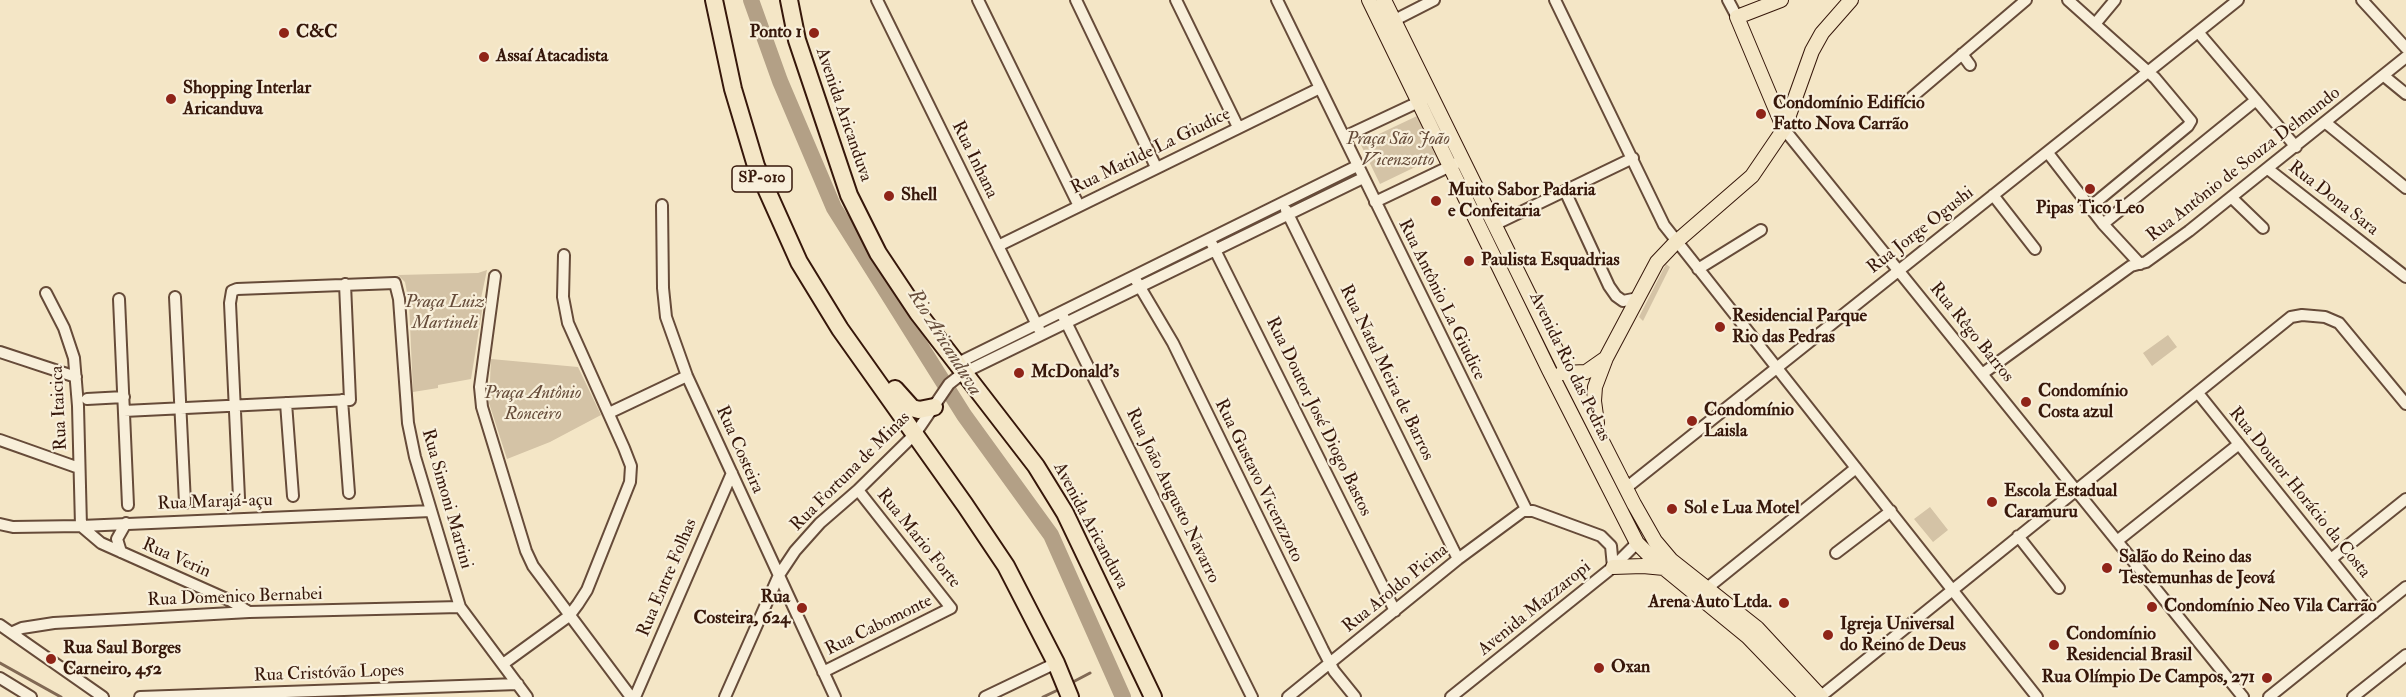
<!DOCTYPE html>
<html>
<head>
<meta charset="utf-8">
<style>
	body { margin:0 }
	canvas { display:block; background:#f4e6c6 }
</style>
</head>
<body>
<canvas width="2406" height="697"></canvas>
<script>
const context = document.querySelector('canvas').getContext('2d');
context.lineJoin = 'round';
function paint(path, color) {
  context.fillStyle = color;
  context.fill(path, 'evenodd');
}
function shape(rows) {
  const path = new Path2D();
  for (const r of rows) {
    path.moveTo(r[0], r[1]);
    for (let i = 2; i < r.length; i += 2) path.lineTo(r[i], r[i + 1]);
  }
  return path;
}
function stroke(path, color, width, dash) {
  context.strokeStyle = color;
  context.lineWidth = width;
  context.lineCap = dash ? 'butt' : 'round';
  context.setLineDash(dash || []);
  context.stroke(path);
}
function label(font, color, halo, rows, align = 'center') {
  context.font = font + ' "IM FELL Double Pica",serif';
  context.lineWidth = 4.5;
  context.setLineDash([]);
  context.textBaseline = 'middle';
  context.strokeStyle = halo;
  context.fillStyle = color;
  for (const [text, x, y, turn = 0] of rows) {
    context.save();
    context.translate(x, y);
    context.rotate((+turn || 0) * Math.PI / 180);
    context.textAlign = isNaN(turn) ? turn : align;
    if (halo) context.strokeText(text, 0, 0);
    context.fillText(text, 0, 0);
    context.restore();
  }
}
const green = shape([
	[1417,116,1436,157,1380,184,1360,143],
	[1666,264,1670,267,1643,321,1639,317],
	[487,270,480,303,483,305,471,379,438,385,438,388,413,392,409,303,405,282,398,275,478,273],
	[2168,335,2177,347,2152,366,2143,353],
	[491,359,578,367,601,415,550,442,507,459,489,403],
	[1930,507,1948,530,1933,542,1914,519]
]);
const stream = shape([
	[0,663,61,697],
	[1071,683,1090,673],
	[1043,697,1060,689]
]);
const river = shape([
	[751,0,780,81,834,208,964,415,1051,535,1123,697]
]);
const minor = shape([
	[877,0,1039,329],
	[978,0,1079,206],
	[1076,0,1156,167],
	[1176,0,1238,127],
	[1277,0,1527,511],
	[1555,0,1664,225,2037,697],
	[1728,0,1737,17],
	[2068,0,2155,78,2191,121,2188,126,2090,207],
	[2362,0,2406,48],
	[1389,23,1434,0],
	[2095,24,2115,0],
	[2198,32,2296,147],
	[1962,54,1970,65],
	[2384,76,2406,94],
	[1912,97,2026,0],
	[2326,123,2406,188],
	[1784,129,2243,697],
	[1344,137,1425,99],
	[2048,153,2103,224,2140,264],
	[2268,169,2406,277],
	[1565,191,1609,286,1616,296,1623,301,1638,298],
	[1993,195,2035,249],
	[2232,198,2263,228],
	[1375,202,1463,160],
	[662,205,663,288,666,317,687,376,835,697],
	[1286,210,1458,559],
	[2103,224,2256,100],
	[1494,225,1633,158],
	[1212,244,1395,611],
	[998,246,1320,88],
	[1698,269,1761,230],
	[495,276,480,387,482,407,526,551,533,566,631,697],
	[1134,277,1173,343,1323,650,1334,671,1355,697],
	[46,293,64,328,74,358,78,406,81,526,101,543,231,601,249,612],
	[175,297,185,503],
	[119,299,128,505],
	[1063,316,1252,697],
	[0,352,76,377],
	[956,364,1357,166],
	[1982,374,2131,266,2146,262,2189,231,2406,57],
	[2198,393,2374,613],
	[87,399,124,397],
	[342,400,349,493],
	[286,403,293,496],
	[124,411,350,400,345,284],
	[609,413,687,376],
	[0,440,79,468],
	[1626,488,2238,0],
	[239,498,230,303,232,291,237,289,395,283,399,299,408,423,415,457,460,607,527,697],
	[0,524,13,527,81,526,431,511],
	[2018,536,2059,588],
	[2117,541,2239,444],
	[121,552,117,539,126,523],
	[1836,553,1891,511],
	[2331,559,2406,499],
	[1701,593,1856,468],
	[0,625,103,697],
	[13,632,22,628,54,623,249,612,460,607],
	[503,664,569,616,578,604,587,590,630,482,631,466,624,448,568,323,563,297,564,255],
	[823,672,951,608,858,490],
	[0,678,31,697],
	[140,697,518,684],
	[635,697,732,473],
	[725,697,779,575,795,551,820,523,858,490,915,434,949,384,963,373,1363,178],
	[985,697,1056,663],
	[1288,697,1458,559,1523,511,1533,511,1601,536,1611,546,1613,567],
	[1451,697,1613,567,1637,543],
	[1820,697,2291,317,2302,315,2325,317,2339,323,2406,404],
	[2269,697,2406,587],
	[2353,697,2406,655]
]);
const major = shape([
	[1369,0,1549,370,1637,543,1653,559,1747,636,1806,697],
	[1384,0,1568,374,1634,504,1655,541,1671,560,1757,628,1821,697],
	[1781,0,1737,17,1784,129],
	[1562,373,1586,372,1606,358],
	[1597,423,1594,401,1595,387,1606,358,1657,262,1676,242,1752,176,1784,129,1812,51,1822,33,1851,0],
	[1613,567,1643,566,1664,568]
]);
const highway = shape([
	[714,0,733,89,756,166,799,262,840,329,965,505,1006,566,1056,663,1070,697],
	[789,0,797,40,849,195,878,253,918,313,1036,466,1065,513,1153,697],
	[895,389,912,408,919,410,934,407]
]);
const markers = [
	[284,33,6,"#8f2418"],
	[814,33,6,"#8f2418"],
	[484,57,6,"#8f2418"],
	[171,99,6,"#8f2418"],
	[1761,114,6,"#8f2418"],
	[2090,189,6,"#8f2418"],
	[889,196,6,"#8f2418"],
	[1436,201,6,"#8f2418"],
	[1469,261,6,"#8f2418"],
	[1720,327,6,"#8f2418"],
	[1019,373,6,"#8f2418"],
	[2026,402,6,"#8f2418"],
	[1692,421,6,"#8f2418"],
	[1992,502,6,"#8f2418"],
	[1672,509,6,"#8f2418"],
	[2107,568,6,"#8f2418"],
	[1784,603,6,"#8f2418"],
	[2152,607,6,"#8f2418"],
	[802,608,6,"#8f2418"],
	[1828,635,6,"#8f2418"],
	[2054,645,6,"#8f2418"],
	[51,659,6,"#8f2418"],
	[1599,668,6,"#8f2418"],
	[2267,678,6,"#8f2418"]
];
const shields = [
	[762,179,60]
];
const shieldNames = [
	["SP-010",762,179]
];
const poiNames = [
	["C&C",296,33],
	["Ponto 1",802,33,"right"],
	["Assaí Atacadista",496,57],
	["Shopping Interlar",183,89],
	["Aricanduva",183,110],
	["Condomínio Edifício",1773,104],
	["Fatto Nova Carrão",1773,125],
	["Muito Sabor Padaria",1448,191],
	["e Confeitaria",1448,212],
	["Shell",901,196],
	["Pipas Tico Leo",2090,209,"center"],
	["Paulista Esquadrias",1481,261],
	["Residencial Parque",1732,317],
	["Rio das Pedras",1732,338],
	["McDonald's",1031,373],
	["Condomínio",2038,392],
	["Costa azul",2038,413],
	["Condomínio",1704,411],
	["Laisla",1704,432],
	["Escola Estadual",2004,492],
	["Caramuru",2004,513],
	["Sol e Lua Motel",1684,509],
	["Salão do Reino das",2119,558],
	["Testemunhas de Jeová",2119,579],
	["Rua",790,598,"right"],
	["Costeira, 624",790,619,"right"],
	["Arena Auto Ltda.",1772,603,"right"],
	["Condomínio Neo Vila Carrão",2164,607],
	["Igreja Universal",1840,625],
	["do Reino de Deus",1840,646],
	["Condomínio",2066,635],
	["Residencial Brasil",2066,656],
	["Rua Saul Borges",63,649],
	["Carneiro, 452",63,670],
	["Oxan",1611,668],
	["Rua Olímpio De Campos, 271",2255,678,"right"]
];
const streetNames = [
	["Avenida Aricanduva",843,115,71],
	["Rua Matilde La Giudice",1151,152,-26],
	["Rua Inhana",974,160,64],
	["Rua Antônio de Souza Delmundo",2244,165,-38],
	["Rua Dona Sara",2333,199,38],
	["Rua Jorge Ogushi",1921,231,-38],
	["Rua Antônio La Giudice",1441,300,64],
	["Rua Rêgo Barros",1971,333,51],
	["Avenida Rio das Pedras",1569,367,64],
	["Rua Natal Meira de Barros",1386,373,64],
	["Rua Itaicica",60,408,-93],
	["Rua Doutor José Diogo Bastos",1318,417,64],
	["Rua Costeira",739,450,66],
	["Rua Fortuna de Minas",851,472,-45],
	["Rua Gustavo Vicenzzoto",1258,481,64],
	["Rua Doutor Horácio da Costa",2299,493,51],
	["Rua João Augusto Navarro",1172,496,64],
	["Rua Simoni Martini",446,499,74],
	["Rua Marajá-açu",215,503,-2],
	["Avenida Aricanduva",1090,526,62],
	["Rua Mario Forte",918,539,51],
	["Rua Verin",176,559,24],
	["Rua Entre Folhas",668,578,-67],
	["Rua Aroldo Picina",1396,589,-39],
	["Rua Domenico Bernabei",235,598,-2],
	["Avenida Mazzaropi",1535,609,-39],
	["Rua Cabomonte",879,626,-26],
	["Rua Cristóvão Lopes",329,674,-2]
];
const parkNames = [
	["Praça São João",1398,140],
	["Vicenzotto",1398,161],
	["Praça Luiz",445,303],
	["Martineli",445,324],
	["Praça Antônio",533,394],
	["Ronceiro",533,415]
];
const waterNames = [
	["Rio Aricanduva",944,343,58]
];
paint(green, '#d4c3a6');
stroke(stream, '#816954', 3);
stroke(river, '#b3a086', 16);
stroke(minor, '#664b39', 14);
stroke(major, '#36170a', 16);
stroke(highway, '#36170a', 20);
stroke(minor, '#f8efda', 10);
stroke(major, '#f4e6c6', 14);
stroke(highway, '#f4e6c6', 16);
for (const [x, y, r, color] of markers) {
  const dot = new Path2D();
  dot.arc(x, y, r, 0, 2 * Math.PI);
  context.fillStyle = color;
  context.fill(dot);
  stroke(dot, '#f8efda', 2);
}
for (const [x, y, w] of shields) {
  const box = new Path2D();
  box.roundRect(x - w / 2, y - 13, w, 26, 4.5);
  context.fillStyle = '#f8efda';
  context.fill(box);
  stroke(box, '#36170a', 1.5);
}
label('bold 16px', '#36170a', null, shieldNames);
label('bold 18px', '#36170a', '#f8efda', poiNames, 'left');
label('18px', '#36170a', '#f8efda', streetNames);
label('italic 18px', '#654b39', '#f8efda', parkNames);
label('italic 20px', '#684e3c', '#f8efda', waterNames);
</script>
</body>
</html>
